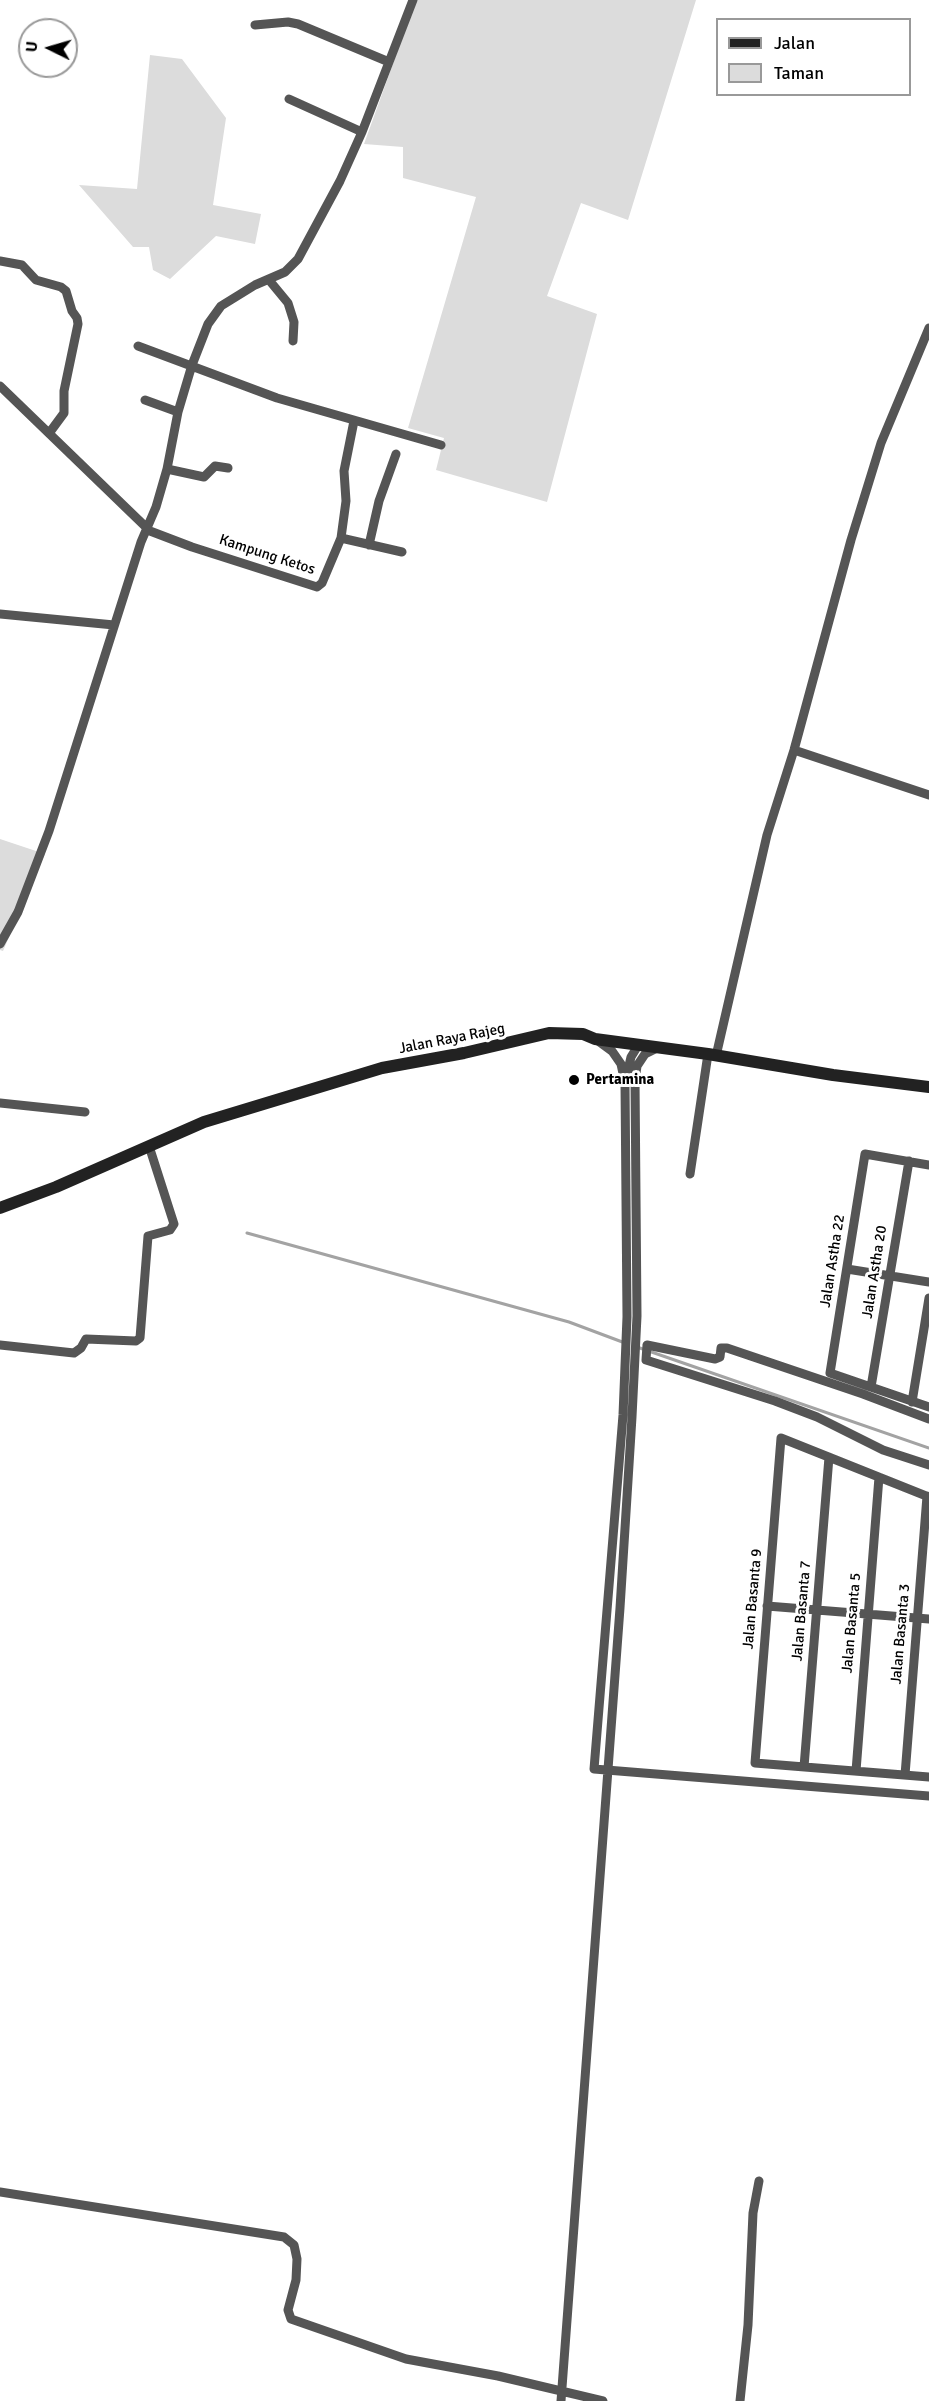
<!DOCTYPE html>
<html>
<head>
<meta charset="utf-8">
<style>
	body { margin:0 }
	#map { position:relative; width:929px; height:2401px; overflow:hidden; background:#fff; font-family:Signika,sans-serif }
	canvas { display:block }
	.legend { position:absolute; left:716px; top:18px; width:195px; height:78px; box-sizing:border-box; background:#fff; border:2px solid #999; margin:0; padding:8px 10px; list-style:none; font-size:18px; color:#000 }
	.legend li { display:flex; align-items:center; gap:12px; height:30px }
	.legend b { width:30px; border:2px solid #999 }
	.north { position:absolute; left:18px; top:18px; width:60px; height:60px; box-sizing:border-box; background:#fff; border:2px solid #999; border-radius:50%; rotate:275deg; font-size:16px; font-weight:700; line-height:24px; text-align:center; color:#000 }
	.north::after { content:''; display:block; margin:auto; width:21px; height:27px; background:#000; clip-path:polygon(50% 0,100% 100%,50% 72%,0 100%) }
</style>
</head>
<body>
<div id="map">
<canvas width="929" height="2401"></canvas>
<ul class="legend">
<li><b style="height:8px;background:#222"></b>Jalan</li>
<li><b style="height:16px;background:#dcdcdc"></b>Taman</li>
</ul>
<div class="north">U</div>
</div>
<script>
const context = document.querySelector('canvas').getContext('2d');
context.lineJoin = 'round';
function paint(path, color) {
  context.fillStyle = color;
  context.fill(path, 'evenodd');
}
function shape(rows) {
  const path = new Path2D();
  for (const r of rows) {
    path.moveTo(r[0], r[1]);
    for (let i = 2; i < r.length; i += 2) path.lineTo(r[i], r[i + 1]);
  }
  return path;
}
function stroke(path, color, width, dash) {
  context.strokeStyle = color;
  context.lineWidth = width;
  context.lineCap = dash ? 'butt' : 'round';
  context.setLineDash(dash || []);
  context.stroke(path);
}
function label(font, color, halo, rows, align = 'center') {
  context.font = font + ' Signika,sans-serif';
  context.lineWidth = 6;
  context.setLineDash([]);
  context.textBaseline = 'middle';
  context.strokeStyle = halo;
  context.fillStyle = color;
  for (const [text, x, y, turn = 0] of rows) {
    context.save();
    context.translate(x, y);
    context.rotate((+turn || 0) * Math.PI / 180);
    context.textAlign = isNaN(turn) ? turn : align;
    if (halo) context.strokeText(text, 0, 0);
    context.fillText(text, 0, 0);
    context.restore();
  }
}
const green = shape([
	[416,0,696,0,628,220,581,203,547,296,597,314,547,502,436,470,444,438,408,428,476,197,403,178,403,147,364,144],
	[150,55,182,59,226,118,213,205,261,214,255,244,216,236,170,279,153,270,149,247,133,247,79,185,137,189],
	[0,839,45,854,3,951,0,950]
]);
const stream = shape([
	[247,1233,569,1322,625,1343],
	[637,1347,929,1448]
]);
const minor = shape([
	[255,25,288,22,298,24,389,62],
	[289,99,362,132],
	[0,261,22,265,36,280,61,287,66,291,72,311,77,318,78,324,64,391,64,413,50,432],
	[269,280,288,303,294,322,293,341],
	[138,346,277,398,441,445],
	[0,386,150,531,192,547,317,587,322,583,341,538,346,501,344,471,354,421],
	[145,400,178,412],
	[167,469,204,477,215,466,228,468],
	[341,538,402,552],
	[369,545,379,501,396,454],
	[0,614,114,625],
	[794,750,929,795],
	[0,944,18,912,49,831,141,542,156,507,167,469,178,412,192,365,208,324,221,306,255,285,285,272,298,259,340,181,362,132,413,0],
	[597,1040,612,1051,621,1064,624,1078],
	[639,1044,631,1057,625,1083,627,1317,623,1415,594,1769,929,1796],
	[716,1056,767,835,794,750,851,540,881,443,929,328],
	[0,1103,85,1112],
	[929,1165,865,1154,830,1373,929,1407],
	[690,1174,708,1054],
	[847,1269,929,1282],
	[0,1345,74,1353,81,1348,86,1339,136,1341,140,1338,148,1236,170,1230,174,1224,149,1146],
	[871,1387,909,1161],
	[912,1402,929,1298],
	[929,1419,863,1394,727,1348,721,1348,720,1357,715,1359,647,1345,646,1360,775,1401,817,1417,883,1450,929,1465],
	[929,1497,781,1438,755,1763,929,1777],
	[767,1606,929,1619],
	[804,1767,829,1457],
	[856,1771,879,1477],
	[905,1775,927,1496],
	[0,2192,284,2237,294,2245,297,2259,296,2280,288,2310,291,2319,406,2359,498,2376,603,2401],
	[561,2401,620,1608,632,1417,637,1316,635,1080,637,1066,645,1054,657,1048],
	[740,2401,748,2325,753,2213,759,2181]
]);
const secondary = shape([
	[0,1208,56,1187,204,1122,382,1068,464,1053,549,1033,583,1034,595,1039,708,1054,833,1075,929,1087]
]);
const markers = [
	[574,1080,6,"#000"]
];
const streetNames = [
	["Kampung Ketos",267,555,18],
	["Jalan Raya Rajeg",452,1039,-11],
	["Jalan Astha 22",833,1261,-81],
	["Jalan Astha 20",875,1272,-81],
	["Jalan Basanta 9",753,1599,-85],
	["Jalan Basanta 7",802,1611,-85],
	["Jalan Basanta 5",852,1623,-85],
	["Jalan Basanta 3",901,1634,-85]
];
const poiNames = [
	["Pertamina",586,1080]
];
paint(green, '#dcdcdc');
stroke(stream, '#a3a3a3', 3);
stroke(minor, '#555', 9);
stroke(secondary, '#222', 12);
for (const [x, y, r, color] of markers) {
  const dot = new Path2D();
  dot.arc(x, y, r, 0, 2 * Math.PI);
  context.fillStyle = color;
  context.fill(dot);
  stroke(dot, '#fff', 2);
}
label('15px', '#000', '#fff', streetNames);
label('bold 15px', '#000', '#fff', poiNames, 'left');
</script>
</body>
</html>
